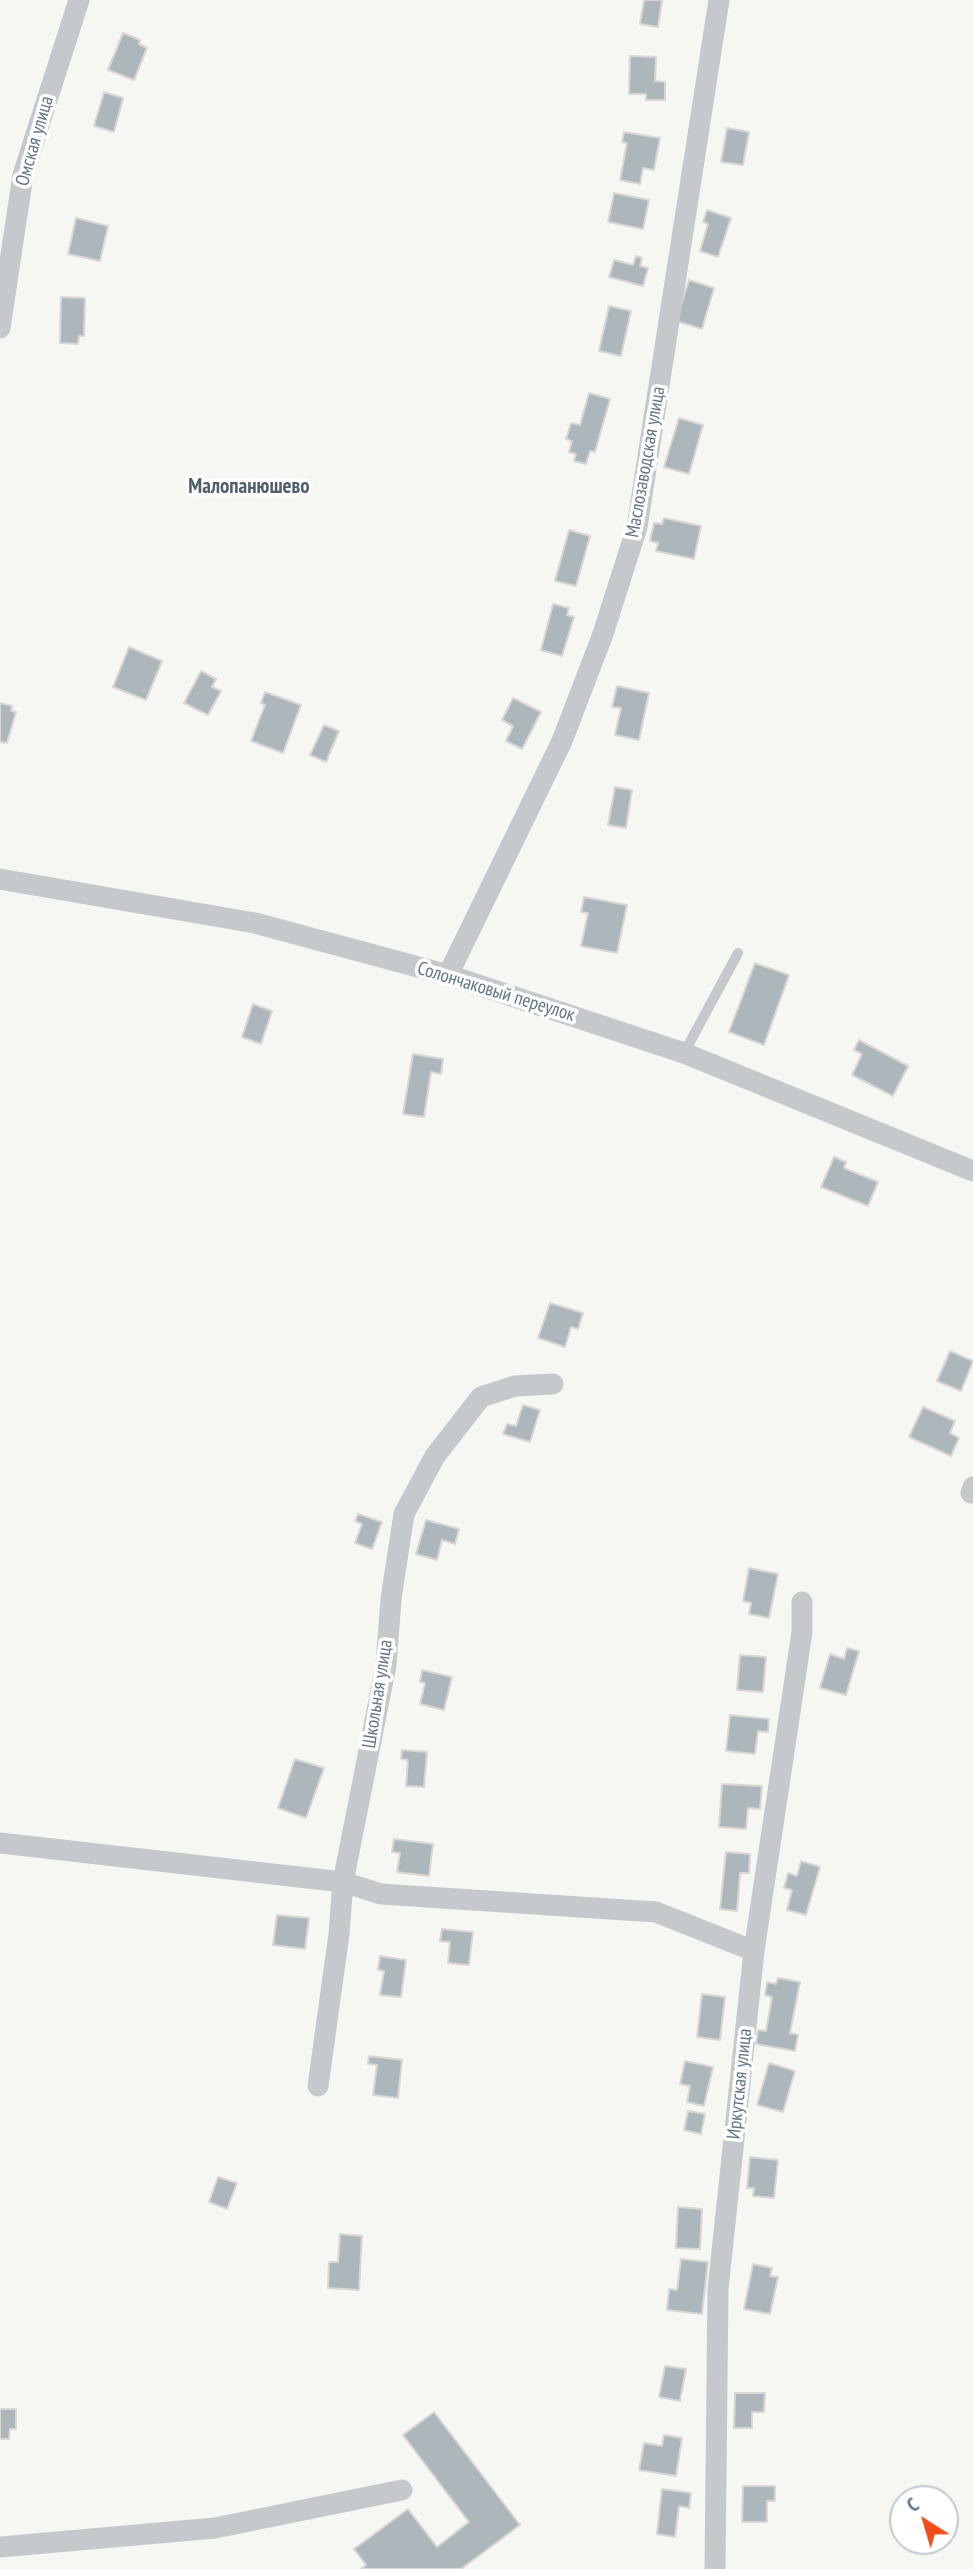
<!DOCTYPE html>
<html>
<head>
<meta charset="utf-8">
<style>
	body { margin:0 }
	#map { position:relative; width:973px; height:2569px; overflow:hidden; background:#f6f6f2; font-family:"PT Sans Narrow",sans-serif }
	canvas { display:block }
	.north { position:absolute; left:889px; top:2485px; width:70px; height:70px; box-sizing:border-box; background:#fff; border:2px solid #c1c8ce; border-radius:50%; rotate:323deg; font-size:19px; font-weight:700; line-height:28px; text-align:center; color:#637685 }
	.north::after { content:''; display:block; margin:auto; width:24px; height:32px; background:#f04c18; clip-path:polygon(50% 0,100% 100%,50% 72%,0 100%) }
</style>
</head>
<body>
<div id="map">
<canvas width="973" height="2569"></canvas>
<div class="north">С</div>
</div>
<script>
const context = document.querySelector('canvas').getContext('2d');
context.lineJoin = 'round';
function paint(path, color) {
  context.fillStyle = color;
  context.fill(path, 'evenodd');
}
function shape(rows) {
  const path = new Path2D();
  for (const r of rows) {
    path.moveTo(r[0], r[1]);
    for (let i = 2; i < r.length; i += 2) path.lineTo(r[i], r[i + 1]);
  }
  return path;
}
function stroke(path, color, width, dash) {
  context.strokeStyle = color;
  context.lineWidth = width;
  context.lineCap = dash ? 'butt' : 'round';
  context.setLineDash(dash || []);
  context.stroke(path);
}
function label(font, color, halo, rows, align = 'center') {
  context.font = font + ' "PT Sans Narrow",sans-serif';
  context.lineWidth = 7;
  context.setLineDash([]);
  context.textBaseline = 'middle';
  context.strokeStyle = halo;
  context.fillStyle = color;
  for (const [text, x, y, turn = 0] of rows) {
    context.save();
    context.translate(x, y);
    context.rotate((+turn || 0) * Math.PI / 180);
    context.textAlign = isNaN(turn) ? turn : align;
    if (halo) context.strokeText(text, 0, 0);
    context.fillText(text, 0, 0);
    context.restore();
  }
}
const building = shape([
	[644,0,662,0,658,27,640,24,644,0],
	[123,33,140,40,139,44,147,48,134,80,108,70,123,33],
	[630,56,656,57,655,81,665,82,665,100,646,100,646,94,629,94,630,56],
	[104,92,123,98,114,132,94,126,104,92],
	[727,128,749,132,743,165,721,162,727,128],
	[624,132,660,138,654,170,643,168,640,184,620,180,627,143,622,142,624,132],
	[614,193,649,200,643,229,608,222,614,193],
	[707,210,731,218,718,257,700,251,708,224,703,222,707,210],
	[76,218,108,226,100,261,68,254,76,218],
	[636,256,642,258,640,266,648,268,643,286,609,277,614,260,633,265,636,256],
	[689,280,714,288,702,329,676,321,689,280],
	[61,297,85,298,84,336,79,336,78,344,60,343,61,297],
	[609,306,631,311,621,356,599,351,609,306],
	[589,393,610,399,595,452,590,451,586,464,574,461,576,454,569,452,572,441,566,439,571,423,580,425,589,393],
	[679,418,703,425,689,474,664,467,679,418],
	[664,518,701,526,694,559,656,551,658,543,650,541,654,523,662,524,664,518],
	[569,530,590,536,576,586,555,581,569,530],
	[553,604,569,608,567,615,574,617,562,656,541,650,553,604],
	[129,647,162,661,146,700,113,687,129,647],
	[201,671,216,679,212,687,221,691,208,715,184,703,201,671],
	[617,686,649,693,639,740,615,735,621,708,612,707,617,686],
	[265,692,301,705,283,753,251,741,265,705,261,703,265,692],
	[513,698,541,712,522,749,506,741,513,726,502,720,513,698],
	[0,703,12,706,11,711,16,712,7,743,0,742,0,703],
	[324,725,339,731,326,762,310,755,324,725],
	[615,787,632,790,626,828,608,825,615,787],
	[584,897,627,905,617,953,581,946,588,913,581,912,584,897],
	[755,963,789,975,764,1045,729,1032,755,963],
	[253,1004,272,1011,261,1044,242,1037,253,1004],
	[859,1040,908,1066,893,1096,852,1075,862,1054,854,1050,859,1040],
	[413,1054,443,1059,441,1074,431,1072,424,1117,403,1114,413,1054],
	[834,1157,846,1162,844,1168,878,1182,868,1206,821,1187,834,1157],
	[550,1303,583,1313,578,1329,571,1327,565,1347,538,1338,550,1303],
	[950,1351,973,1361,961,1391,937,1381,950,1351],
	[523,1405,540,1410,530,1442,503,1434,507,1424,516,1426,523,1405],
	[923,1407,955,1421,950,1433,959,1438,951,1456,909,1437,923,1407],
	[358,1514,382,1522,372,1549,355,1543,362,1524,355,1521,358,1514],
	[426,1520,459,1529,455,1544,442,1540,437,1560,416,1554,426,1520],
	[749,1568,778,1574,769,1618,749,1614,751,1603,743,1601,749,1568],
	[847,1648,859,1651,846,1695,820,1688,830,1654,844,1659,847,1648],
	[740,1655,766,1657,763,1692,737,1690,740,1655],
	[422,1670,452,1677,444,1710,420,1704,425,1683,420,1682,422,1670],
	[730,1715,769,1719,768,1732,758,1731,755,1754,726,1751,730,1715],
	[402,1750,427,1752,424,1787,406,1786,408,1760,401,1759,402,1750],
	[295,1759,324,1768,306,1818,278,1808,295,1759],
	[722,1784,762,1786,760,1809,748,1808,746,1829,719,1827,722,1784],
	[394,1839,433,1844,429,1876,397,1872,400,1853,392,1852,394,1839],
	[726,1852,750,1854,749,1873,740,1873,737,1911,720,1909,726,1852],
	[801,1861,820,1867,806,1915,787,1910,792,1890,784,1888,788,1873,797,1876,801,1861],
	[277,1915,309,1918,305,1949,273,1945,277,1915],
	[442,1929,473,1932,469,1965,448,1963,450,1942,440,1941,442,1929],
	[380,1956,406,1960,401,1997,380,1995,384,1971,378,1970,380,1956],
	[778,1978,800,1982,790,2033,798,2035,795,2051,756,2044,758,2030,766,2031,772,1997,765,1995,767,1982,776,1984,778,1978],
	[702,1994,725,1997,720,2040,697,2037,702,1994],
	[369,2056,402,2060,398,2098,373,2095,377,2065,368,2064,369,2056],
	[685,2061,713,2067,704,2106,687,2102,690,2086,680,2084,685,2061],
	[769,2063,795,2071,783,2112,757,2105,769,2063],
	[688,2111,705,2114,701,2134,684,2130,688,2111],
	[750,2157,778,2160,774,2198,753,2196,754,2188,747,2188,750,2157],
	[218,2177,237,2183,227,2209,209,2202,218,2177],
	[678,2207,702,2209,700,2249,676,2248,678,2207],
	[340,2234,362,2236,359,2290,328,2288,329,2262,338,2262,340,2234],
	[681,2259,708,2262,702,2314,667,2310,669,2289,677,2290,681,2259],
	[753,2264,772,2268,770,2276,778,2277,770,2314,744,2309,753,2264],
	[665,2366,686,2369,680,2401,659,2397,665,2366],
	[735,2393,765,2393,764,2412,752,2412,752,2428,734,2428,735,2393],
	[0,2409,16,2409,16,2429,10,2429,9,2439,0,2439,0,2409],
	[434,2412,520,2525,461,2569,361,2569,366,2565,354,2549,408,2509,437,2547,469,2522,403,2435,434,2412],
	[664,2435,682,2438,676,2476,639,2470,644,2443,662,2446,664,2435],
	[743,2486,775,2486,775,2501,767,2501,767,2522,742,2522,743,2486],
	[662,2489,691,2493,689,2508,679,2506,675,2537,657,2534,662,2489]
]);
const service = shape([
	[684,1053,738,953]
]);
const minor = shape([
	[0,328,23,175,79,0],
	[0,879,255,923,448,975,684,1053,973,1171],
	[448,975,562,741,603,634,637,527,719,0],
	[971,1493,973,1487],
	[0,1843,343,1882,381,1894,656,1912,754,1951],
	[318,2086,339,1934,343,1882,386,1665,391,1599,404,1514,435,1456,481,1397,515,1386,553,1384],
	[0,2547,215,2528,402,2490],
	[715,2569,718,2289,754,1951,802,1632,802,1602]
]);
const streetNames = [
	["Омская улица",35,141,-74],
	["Маслозаводская улица",646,462,-80],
	["Солончаковый переулок",496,992,17],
	["Школьная улица",378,1694,-81],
	["Иркутская улица",740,2084,-84]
];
const neighbourhoodNames = [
	["Малопанюшево",249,487]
];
paint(building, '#adb6bb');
stroke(building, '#d7d7d5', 2);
stroke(service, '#c5c9cc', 10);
stroke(minor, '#c5c9cc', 21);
label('19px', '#637685', '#fff', streetNames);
label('bold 21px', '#515f6a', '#fff', neighbourhoodNames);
</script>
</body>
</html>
